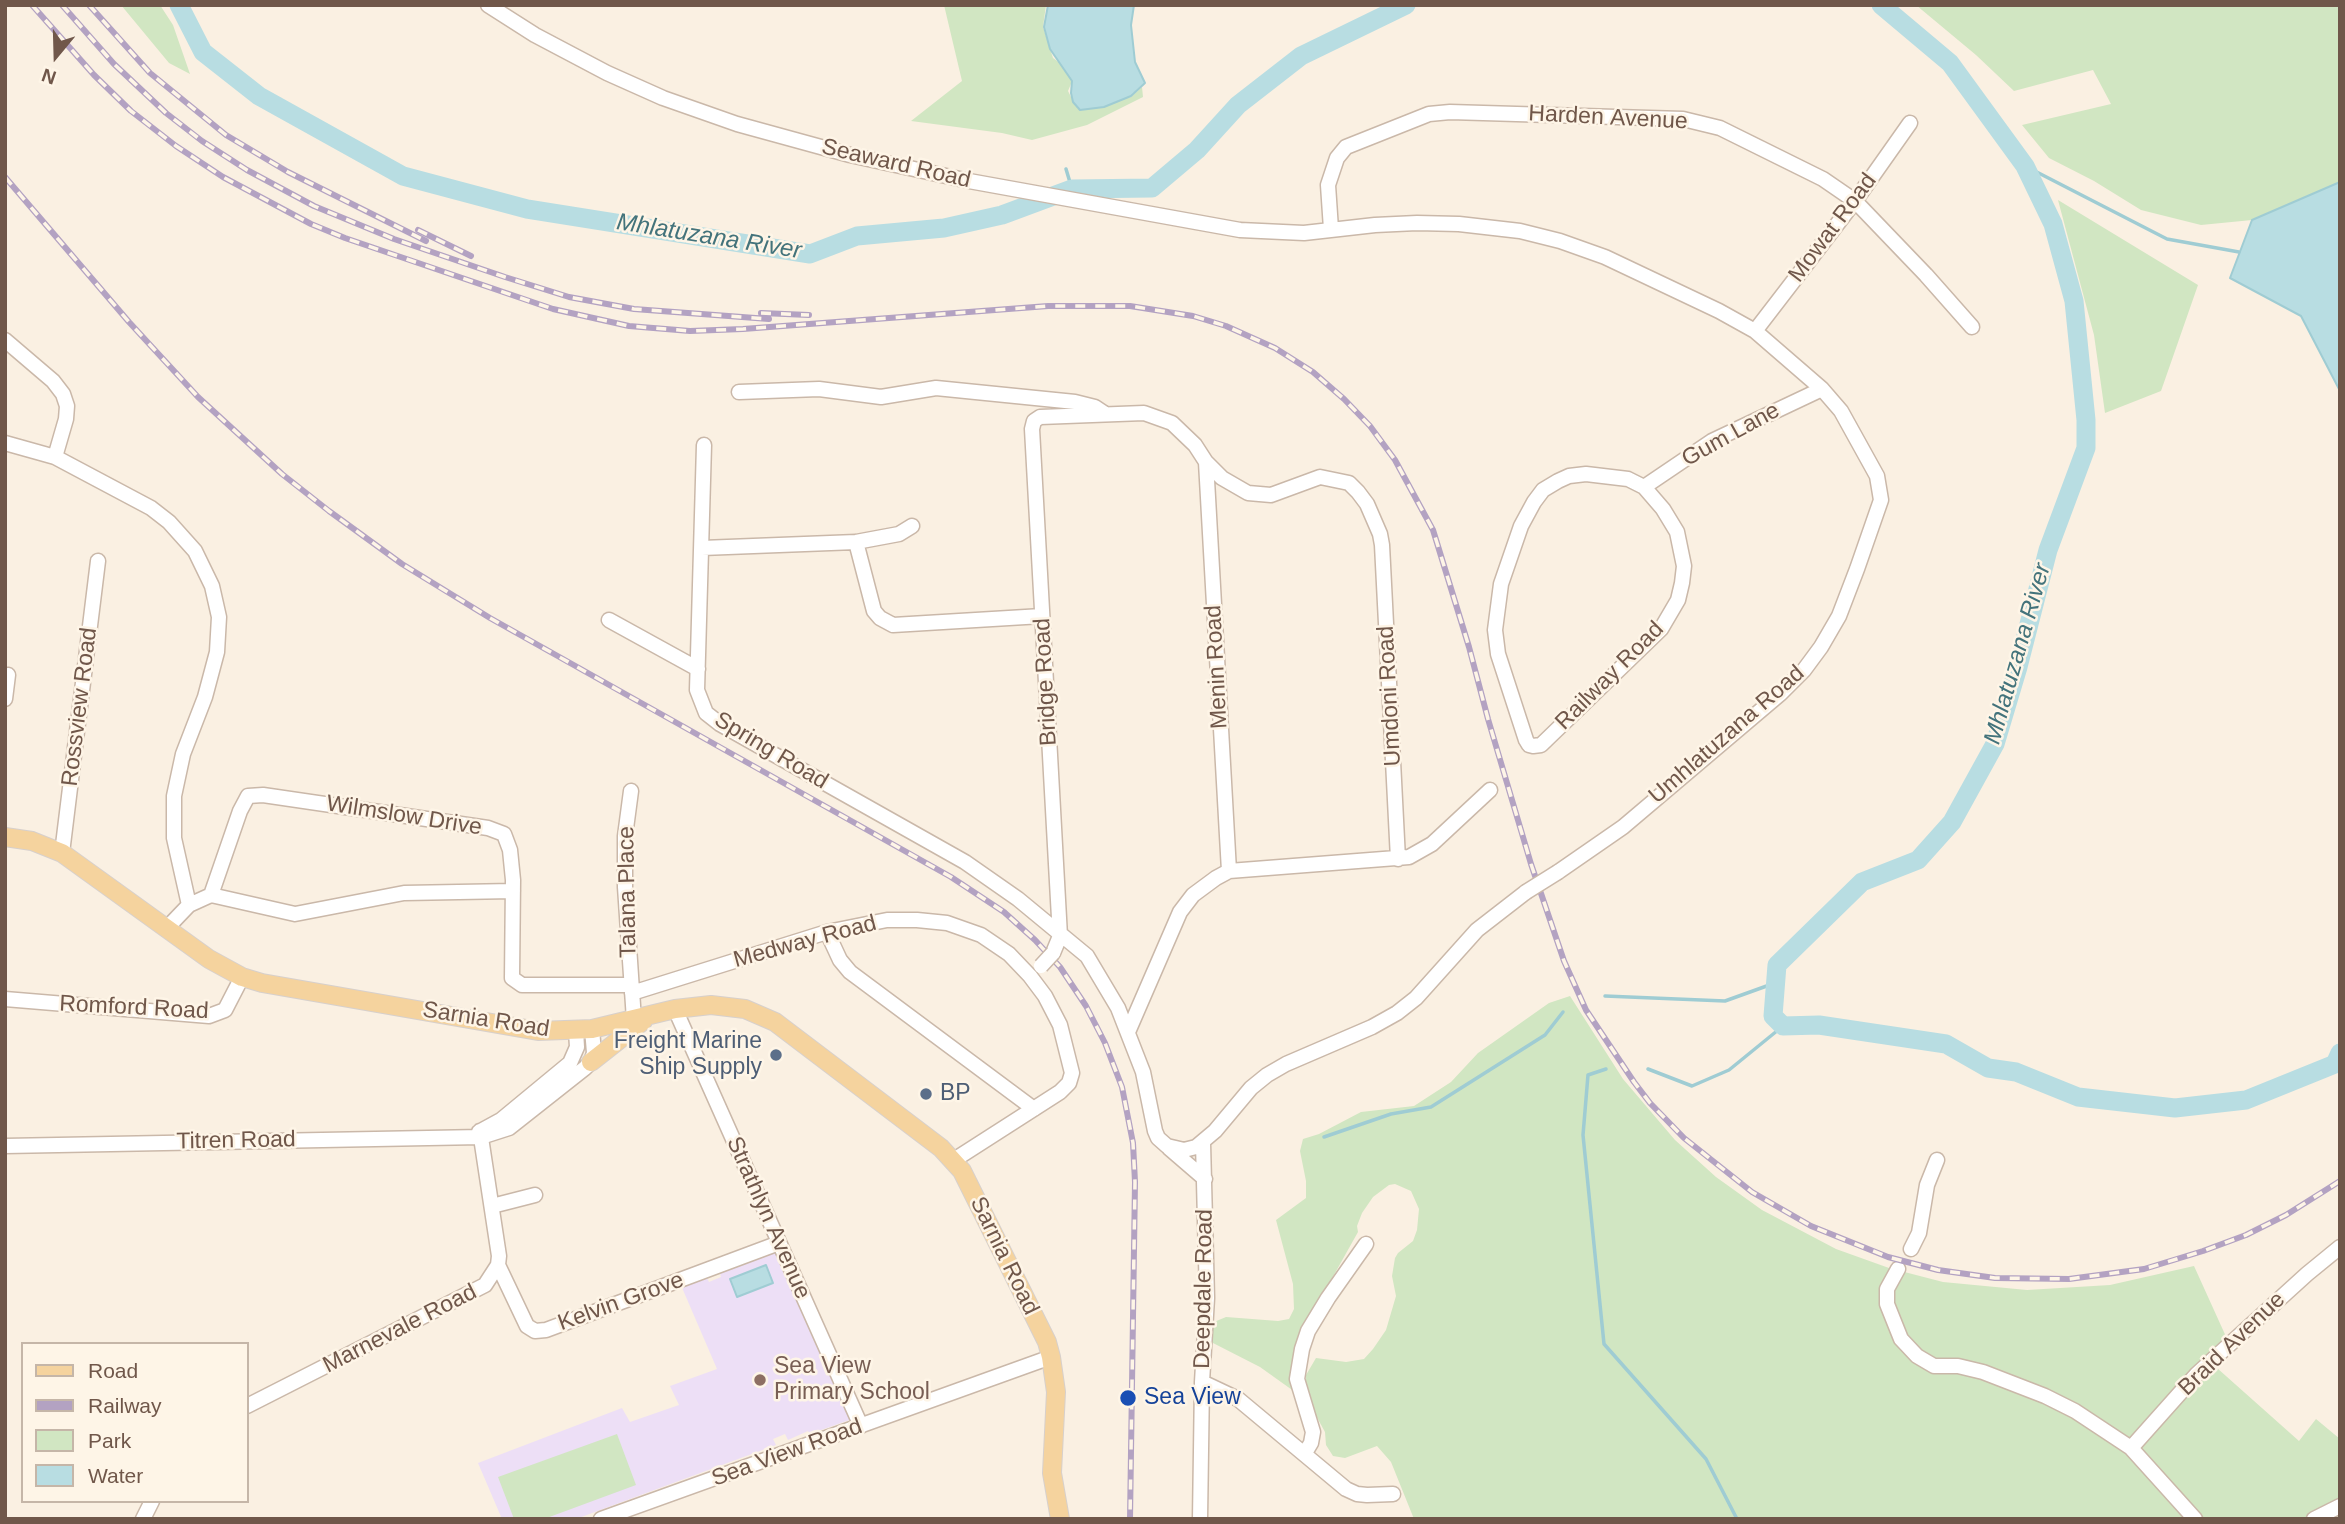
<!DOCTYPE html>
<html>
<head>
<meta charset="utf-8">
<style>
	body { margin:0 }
	#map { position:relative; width:2345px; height:1524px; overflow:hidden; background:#faf0e2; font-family:Helvetica,sans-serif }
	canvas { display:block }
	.frame { position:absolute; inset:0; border:7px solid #70574a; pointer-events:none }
	.legend { position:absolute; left:21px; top:1342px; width:228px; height:161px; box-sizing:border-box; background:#fef5e7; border:2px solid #c5b6a8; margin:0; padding:9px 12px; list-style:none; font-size:21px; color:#70574a }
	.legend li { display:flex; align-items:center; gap:14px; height:35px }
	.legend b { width:35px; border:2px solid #c5b6a8 }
	.north { position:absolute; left:21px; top:21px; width:70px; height:70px; -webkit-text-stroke:5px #fef5e7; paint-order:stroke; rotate:199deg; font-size:19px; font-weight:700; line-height:28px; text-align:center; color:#70574a }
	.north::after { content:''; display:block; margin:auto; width:24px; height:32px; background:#70574a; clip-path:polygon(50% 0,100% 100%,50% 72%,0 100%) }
</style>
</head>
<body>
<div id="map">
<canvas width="2345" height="1524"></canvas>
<div class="frame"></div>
<ul class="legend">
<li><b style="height:9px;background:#f5d39e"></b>Road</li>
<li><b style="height:9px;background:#b3a2c2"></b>Railway</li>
<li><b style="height:19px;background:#d1e6c2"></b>Park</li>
<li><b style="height:19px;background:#b8dde2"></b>Water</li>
</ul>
<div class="north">N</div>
</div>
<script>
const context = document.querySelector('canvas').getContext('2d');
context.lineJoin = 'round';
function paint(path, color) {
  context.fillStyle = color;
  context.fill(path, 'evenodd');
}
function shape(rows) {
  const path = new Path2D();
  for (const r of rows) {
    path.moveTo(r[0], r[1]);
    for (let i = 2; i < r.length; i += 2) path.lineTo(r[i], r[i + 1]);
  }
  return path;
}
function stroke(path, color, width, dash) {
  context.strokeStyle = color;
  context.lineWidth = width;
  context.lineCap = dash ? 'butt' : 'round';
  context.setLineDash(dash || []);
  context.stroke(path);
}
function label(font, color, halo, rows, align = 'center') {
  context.font = font + ' Helvetica,sans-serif';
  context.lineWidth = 5;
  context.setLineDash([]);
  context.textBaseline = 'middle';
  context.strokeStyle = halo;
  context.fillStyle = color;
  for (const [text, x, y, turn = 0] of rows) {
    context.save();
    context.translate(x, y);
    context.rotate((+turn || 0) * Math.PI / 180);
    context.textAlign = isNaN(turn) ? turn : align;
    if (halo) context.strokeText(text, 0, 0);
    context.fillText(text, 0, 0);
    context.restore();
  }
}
const education = shape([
	[776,1250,822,1348,819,1356,822,1363,826,1370,833,1375,852,1419,810,1434,808,1431,788,1440,785,1434,773,1439,776,1445,576,1519,502,1519,478,1463,622,1408,630,1422,679,1405,670,1386,717,1369,680,1283,705,1274,709,1282,721,1277,719,1270]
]);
const green = shape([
	[121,5,160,5,173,25,190,74,169,63],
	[944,5,1046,5,1043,27,1053,58,1068,69,1073,79,1068,91,1073,101,1084,106,1131,97,1142,87,1143,97,1087,125,1032,140,1002,133,911,121,962,81],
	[1916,5,2340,5,2340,182,2252,220,2201,225,2141,210,2094,181,2049,158,2022,125,2111,104,2093,70,2014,91,1976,55],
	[2058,200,2198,285,2161,391,2105,413,2094,335],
	[1570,996,1623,1079,1675,1140,1716,1177,1762,1210,1836,1249,1889,1268,1943,1282,2027,1290,2110,1285,2194,1266,2228,1341,2208,1360,2299,1441,2316,1419,2340,1439,2338,1459,2340,1464,2340,1519,1414,1519,1391,1462,1377,1446,1345,1458,1333,1456,1326,1445,1325,1432,1308,1401,1306,1389,1306,1375,1316,1358,1346,1362,1364,1359,1373,1349,1386,1330,1396,1296,1392,1276,1395,1258,1398,1253,1413,1241,1417,1230,1419,1209,1411,1191,1395,1184,1389,1185,1373,1197,1362,1213,1357,1226,1358,1232,1298,1339,1294,1355,1292,1379,1295,1392,1260,1367,1213,1343,1210,1336,1210,1328,1214,1322,1226,1317,1278,1321,1289,1319,1294,1309,1293,1284,1276,1220,1306,1198,1306,1181,1300,1151,1303,1139,1319,1134,1361,1112,1414,1106,1451,1082,1478,1053,1549,1003],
	[617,1434,636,1485,544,1519,514,1519,498,1477]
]);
const water = shape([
	[1048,5,1134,5,1131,25,1135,62,1145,83,1131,96,1104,107,1080,110,1073,102,1071,93,1072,81,1050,49,1044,27,1048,5],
	[2340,182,2340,391,2301,316,2230,278,2252,220,2340,182],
	[766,1265,773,1283,737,1297,730,1279,766,1265]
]);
const stream = shape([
	[2025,166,2167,239,2239,252],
	[1066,169,1072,189],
	[1605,996,1725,1001,1775,983],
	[1606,1069,1588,1075,1583,1135,1604,1344,1706,1459,1737,1519],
	[1648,1069,1692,1086,1729,1070,1783,1026],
	[1324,1137,1391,1114,1431,1107,1545,1035,1563,1012]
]);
const river = shape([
	[179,5,203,52,259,96,403,176,527,209,810,254,857,236,944,228,1002,215,1072,189,1152,188,1197,150,1238,105,1301,56,1406,5],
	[1881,5,1950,63,2025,166,2053,224,2074,301,2086,420,2086,448,2048,550,2018,667,1995,744,1952,822,1918,860,1862,882,1777,965,1773,1016,1783,1026,1819,1025,1946,1044,1988,1068,2016,1072,2078,1097,2175,1108,2246,1100,2335,1064,2340,1053]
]);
const minor = shape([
	[488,5,535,35,607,73,663,98,737,124,850,155,969,181,1240,230,1304,233,1375,225,1417,223,1459,224,1520,231,1560,241,1605,257,1719,311,1755,331,1822,389,1841,411,1877,476,1881,500,1857,569,1839,616,1821,647,1804,670,1780,694,1623,827,1558,872],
	[1331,229,1328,185,1337,158,1346,147,1429,114,1450,112,1683,119,1720,128,1823,179,1855,201,1926,275,1972,327],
	[1755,331,1855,201,1910,123],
	[5,340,53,381,63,394,67,406,66,419,55,457],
	[739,392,819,389,881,397,936,388,1075,402,1095,407,1104,413],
	[5,443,55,457,151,508,169,522,195,551,212,586,219,617,217,652,205,697,183,754,174,796,174,838,189,905],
	[704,445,697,690,706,713,720,724,965,862,1018,899,1087,956,1118,1008,1143,1072,1155,1131,1158,1138,1167,1146,1184,1150,1196,1147,1215,1131,1251,1088,1267,1075,1286,1064,1372,1027,1397,1013,1416,998,1477,930,1526,892],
	[1206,462,1229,871],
	[1586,474,1628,479,1644,487,1663,509,1677,532,1684,566,1682,583,1678,600,1661,629,1541,745,1533,746,1529,745,1526,740,1498,654,1495,630,1501,584,1521,526,1534,502,1543,490,1558,481,1569,476,1586,474],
	[1644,487,1712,441,1822,389],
	[856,542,874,611,880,618,893,625,1042,616],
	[702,548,856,542,899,534,912,526],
	[609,620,698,669],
	[5,699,8,675],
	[631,791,625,836,625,887,634,1020],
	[62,853,98,561],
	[211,895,240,811,248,796,263,795,488,828,504,834,510,850,513,880,512,978,522,985,630,985],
	[166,929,189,905,211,895,295,914,404,893,513,891],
	[827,932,840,960,850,972,1034,1109],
	[1053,953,1060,936,1032,429,1034,421,1040,417,1144,413,1172,423,1195,445,1206,462,1222,478,1248,493,1271,495,1320,477,1349,483,1358,492,1367,504,1380,534,1382,545,1398,859],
	[632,993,827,932,887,920,917,920,947,923,981,935,1009,954,1030,976,1045,996,1060,1025,1072,1073,1069,1083,1060,1092,954,1160],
	[5,999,209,1016,225,1010,242,977],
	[675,1009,861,1426],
	[1128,1032,1180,912,1193,895,1216,878,1229,871,1409,857,1432,844,1490,790],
	[479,1132,501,1120,570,1063,577,1047,576,1031],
	[5,1146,481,1137,509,1128,585,1068,591,1062,594,1053,592,1029],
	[1169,1148,1205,1179],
	[492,1206,535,1195],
	[1911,1249,1919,1233,1927,1185,1937,1160],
	[498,1265,527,1326,535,1331,546,1330,779,1243],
	[1898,1269,1887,1289,1887,1304,1901,1339,1917,1356,1934,1366,1958,1366,1983,1372,2045,1396,2075,1411,2131,1448,2195,1519],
	[1202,1382,1238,1399,1346,1489,1357,1494,1367,1495,1393,1494],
	[247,1406,485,1285,498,1265,499,1256,480,1131],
	[2131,1448,2197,1374,2307,1274,2340,1247],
	[1305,1453,1311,1443,1313,1432,1297,1379,1302,1349,1308,1331,1328,1298,1366,1244],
	[143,1519,152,1501],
	[601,1519,1051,1357],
	[1200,1519,1202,1382,1207,1298,1203,1143],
	[2314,1519,2340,1506]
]);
const major = shape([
	[5,837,32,841,62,853,209,959,242,977,262,983,538,1031,592,1029,675,1009,711,1005,745,1009,775,1022,941,1148,962,1171,1047,1342,1051,1357,1056,1392,1052,1473,1060,1519],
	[591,1062,643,1021]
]);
const rail = shape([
	[32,5,94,75,131,111,176,146,223,177,311,224,345,238,553,309,629,326,690,331,743,329,1048,306,1130,306,1193,316,1226,326,1275,348,1313,372,1344,399,1370,426,1395,460,1433,530,1469,647,1488,719,1531,864,1564,961,1586,1010,1634,1082,1650,1103,1684,1138,1752,1192,1811,1226,1888,1257,1938,1270,1995,1278,2069,1279,2144,1269,2203,1251,2246,1235,2286,1215,2340,1181],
	[62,5,114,64,166,113,202,141,247,170,314,206,394,239,505,277,569,297,634,309,769,319],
	[89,5,150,73,226,135,288,172,426,241],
	[5,177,129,322,198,397,282,474,329,511,402,564,490,618,951,877,1004,912,1035,940,1060,967,1086,1006,1105,1043,1122,1087,1133,1143,1135,1182,1130,1519],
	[418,230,471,256],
	[761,313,809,315]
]);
const minorBridge = shape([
	[1526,892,1558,872],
	[1041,966,1053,953]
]);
const markers = [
	[776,1055,7,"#5c6f8a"],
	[926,1094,7,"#5c6f8a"],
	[760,1380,7,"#8d6e63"],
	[1128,1398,9,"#1a4fb4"]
];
const streetNames = [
	["Harden Avenue",1608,118,3],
	["Seaward Road",896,164,13],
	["Mowat Road",1833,228,-53],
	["Gum Lane",1731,435,-29],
	["Menin Road",1217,667,-93],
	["Railway Road",1610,676,-45],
	["Bridge Road",1046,682,-93],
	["Umdoni Road",1390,696,-93],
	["Rossview Road",80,707,-83],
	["Umhlatuzana Road",1727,735,-41],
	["Spring Road",771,751,31],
	["Wilmslow Drive",404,816,9],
	["Talana Place",628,892,-91],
	["Medway Road",805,942,-15],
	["Romford Road",134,1008,3],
	["Sarnia Road",486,1020,9],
	["Titren Road",236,1141,-1],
	["Strathlyn Avenue",768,1218,66],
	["Sarnia Road",1004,1256,64],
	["Deepdale Road",1204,1289,-89],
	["Kelvin Grove",621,1302,-20],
	["Marnevale Road",400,1329,-27],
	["Braid Avenue",2232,1344,-44],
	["Sea View Road",787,1453,-20]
];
const serviceNames = [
	["Freight Marine",762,1042],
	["Ship Supply",762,1068],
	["BP",940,1094,"left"]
];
const educationNames = [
	["Sea View",774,1367],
	["Primary School",774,1393]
];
const transitNames = [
	["Sea View",1144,1398]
];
const waterNames = [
	["Mhlatuzana River",709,237,9],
	["Mhlatuzana River",2018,654,-74]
];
paint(education, '#eddff6');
paint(green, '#d1e6c2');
paint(water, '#b8dde2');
stroke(water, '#9fccd3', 2);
stroke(stream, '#9fccd3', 3.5);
stroke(river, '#b8dde2', 19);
stroke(minor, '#cab8a9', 17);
stroke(major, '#d7d0cc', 20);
stroke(minor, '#fff', 14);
stroke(major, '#f5d39e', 18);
stroke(rail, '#b3a2c2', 6);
stroke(rail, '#fef5e7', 3.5, [10]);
stroke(minorBridge, '#cab8a9', 17, []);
stroke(minorBridge, '#fff', 14);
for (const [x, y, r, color] of markers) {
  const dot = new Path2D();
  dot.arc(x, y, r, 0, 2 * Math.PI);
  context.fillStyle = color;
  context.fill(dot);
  stroke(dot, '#fef5e7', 2.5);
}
label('23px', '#70574a', '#fef5e7', streetNames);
label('23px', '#4e5e75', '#fef5e7', serviceNames, 'right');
label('23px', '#785e54', '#fef5e7', educationNames, 'left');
label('23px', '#164399', '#fef5e7', transitNames, 'left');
label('italic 24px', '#43737b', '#fef5e7', waterNames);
</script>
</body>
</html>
